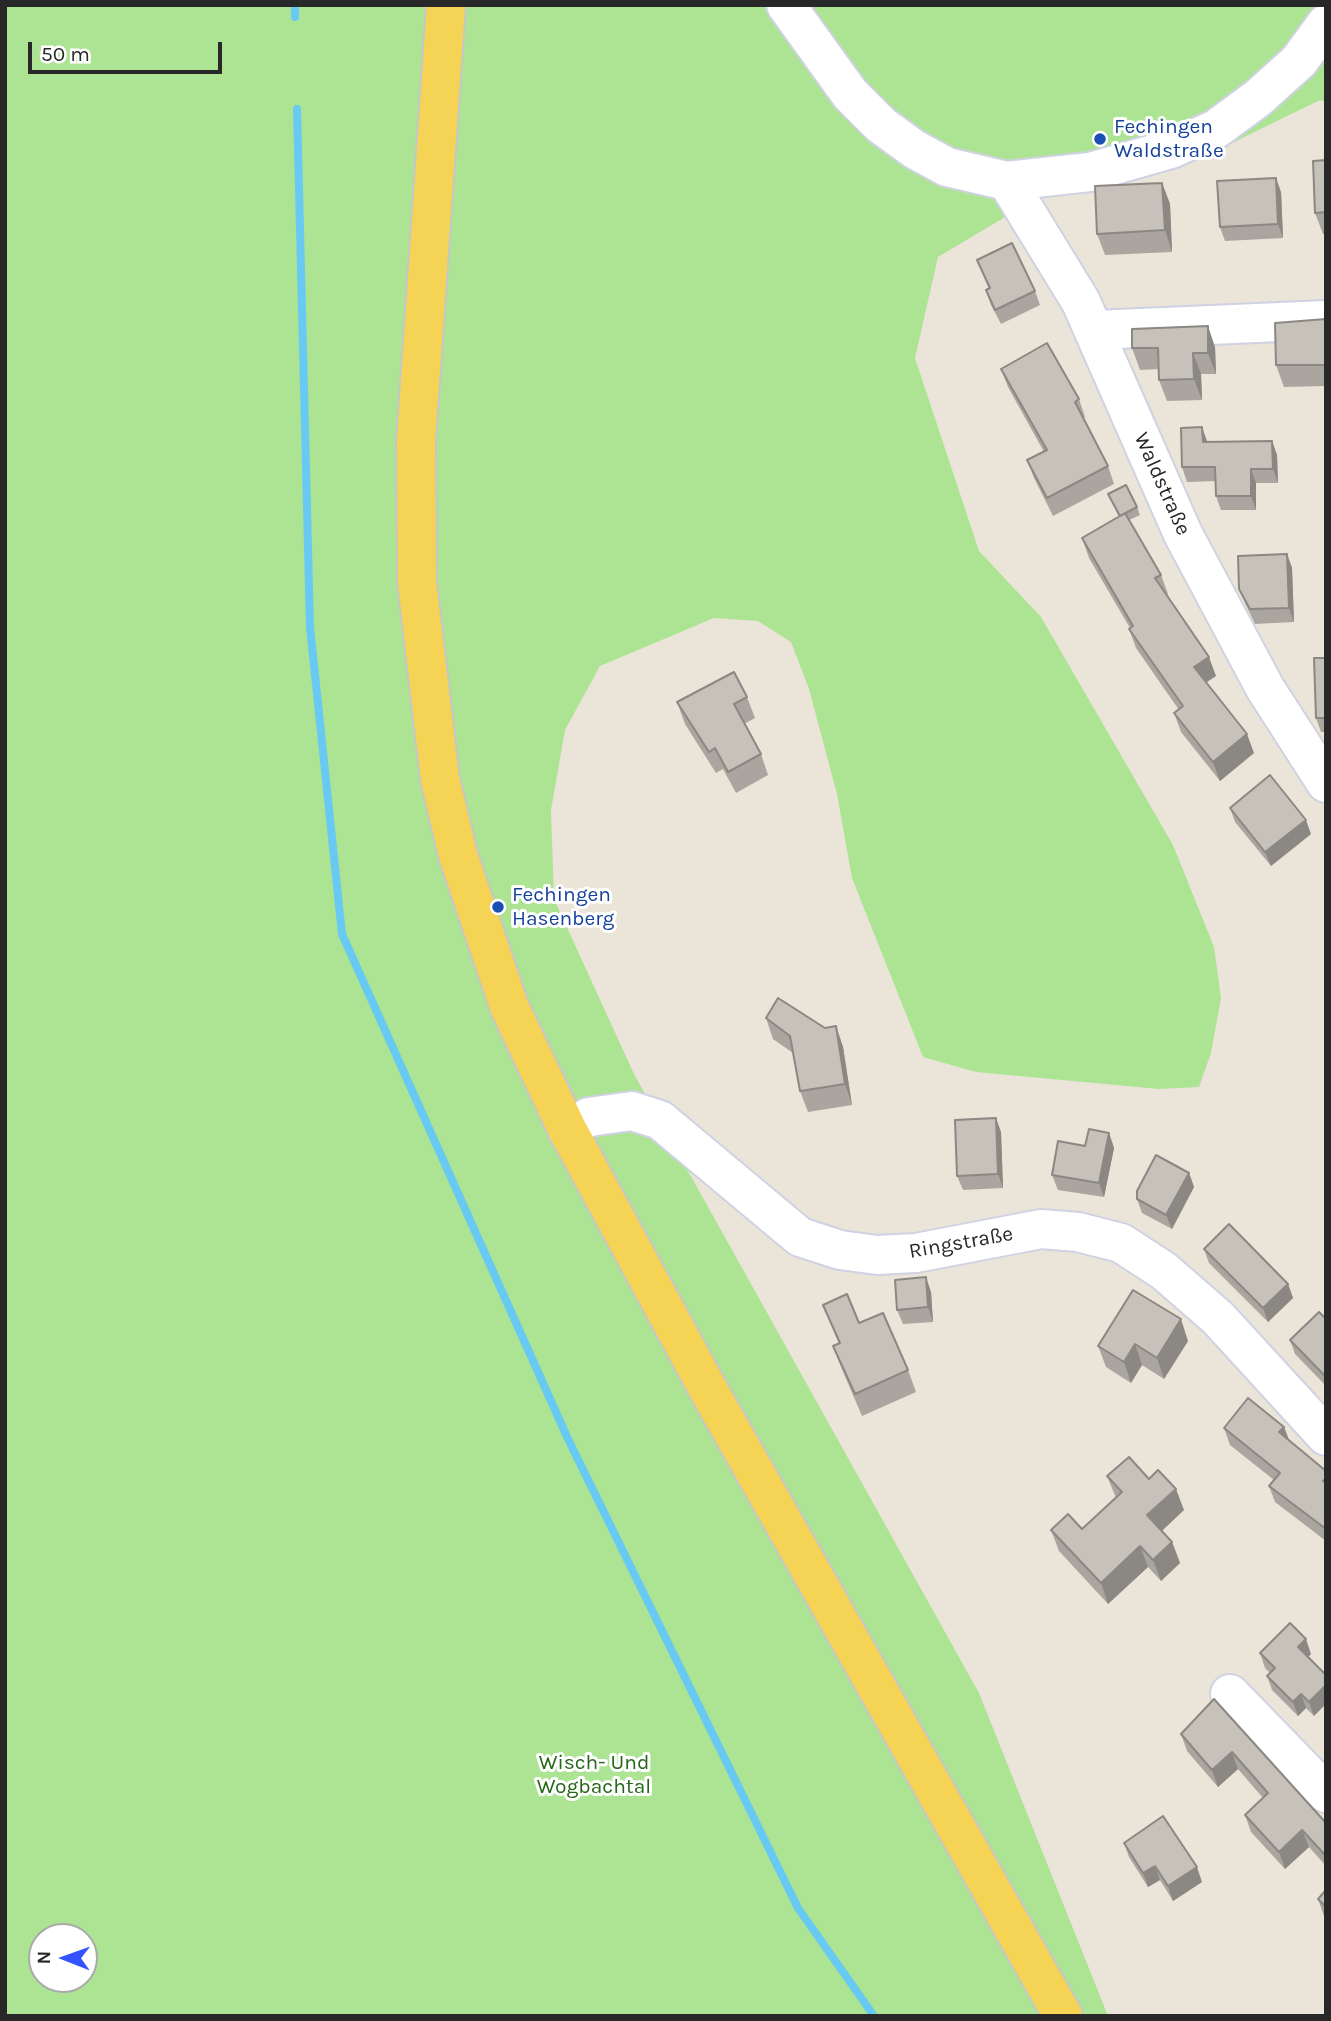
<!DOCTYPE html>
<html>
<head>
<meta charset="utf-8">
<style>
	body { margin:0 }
	#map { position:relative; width:1331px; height:2021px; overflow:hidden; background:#ebe4d9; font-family:Karla,sans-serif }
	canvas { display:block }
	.frame { position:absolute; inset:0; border:7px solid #282828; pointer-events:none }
	.north { position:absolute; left:28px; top:1923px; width:70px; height:70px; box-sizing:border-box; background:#fff; border:2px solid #a9a9a9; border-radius:50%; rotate:271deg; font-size:19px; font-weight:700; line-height:28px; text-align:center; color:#282828 }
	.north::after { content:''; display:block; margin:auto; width:24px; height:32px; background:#3354ff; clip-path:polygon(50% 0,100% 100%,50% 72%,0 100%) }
	.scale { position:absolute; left:28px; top:42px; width:194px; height:32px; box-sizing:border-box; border:4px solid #282828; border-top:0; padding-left:9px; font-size:21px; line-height:24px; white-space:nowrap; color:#282828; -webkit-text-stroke:5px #fff; paint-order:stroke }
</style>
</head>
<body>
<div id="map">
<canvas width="1331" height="2021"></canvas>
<div class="frame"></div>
<div class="north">N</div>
<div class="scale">50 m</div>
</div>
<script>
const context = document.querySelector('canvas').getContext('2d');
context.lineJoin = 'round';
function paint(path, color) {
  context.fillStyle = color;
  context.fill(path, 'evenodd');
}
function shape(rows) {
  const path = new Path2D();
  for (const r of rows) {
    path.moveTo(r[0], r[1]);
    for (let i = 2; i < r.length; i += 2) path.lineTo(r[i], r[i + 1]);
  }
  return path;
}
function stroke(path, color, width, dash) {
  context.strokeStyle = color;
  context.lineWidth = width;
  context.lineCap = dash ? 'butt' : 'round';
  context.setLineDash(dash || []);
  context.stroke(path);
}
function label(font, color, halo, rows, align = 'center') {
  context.font = font + ' Karla,sans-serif';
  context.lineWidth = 6;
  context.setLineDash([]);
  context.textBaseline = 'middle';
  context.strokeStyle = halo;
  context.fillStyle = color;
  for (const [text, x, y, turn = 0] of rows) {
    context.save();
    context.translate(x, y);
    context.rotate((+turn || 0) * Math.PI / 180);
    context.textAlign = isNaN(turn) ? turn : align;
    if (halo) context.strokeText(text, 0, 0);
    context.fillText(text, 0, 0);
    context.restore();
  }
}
const green = shape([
	[5,5,1326,5,1326,102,1320,100,1193,162,1124,183,1042,195,938,257,915,358,979,551,1041,617,1173,845,1214,947,1221,998,1211,1053,1199,1087,1159,1089,976,1072,923,1057,852,878,837,794,809,689,791,642,758,621,714,618,600,666,565,730,551,810,554,899,634,1074,979,1693,1108,2016,5,2016],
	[42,1937,84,1937,84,1979,42,1979]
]);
const stream = shape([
	[295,5,295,17],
	[297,109,310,627,342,934,568,1439,798,1908,874,2016]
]);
const minor = shape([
	[786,5,850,94,881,125,914,149,947,167,1007,181,1090,172,1171,149,1216,129,1258,98,1299,61,1326,24],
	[1007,181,1081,302,1183,534,1265,688,1326,783],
	[1095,330,1326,320],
	[567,1129,589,1117,632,1111,660,1120,800,1237,840,1250,877,1255,916,1253,1041,1229,1078,1232,1121,1243,1164,1271,1218,1318,1326,1436],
	[1230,1694,1326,1793]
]);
const major = shape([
	[446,5,416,441,417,582,440,779,458,855,509,1006,567,1129,709,1391,1063,2016]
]);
const wall = shape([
	[1326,160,1326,234,1323,234,1315,213],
	[1162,183,1170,204,1172,252,1105,255,1097,234],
	[1281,192,1283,238,1225,241,1220,227],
	[977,260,1035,291,1040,305,1001,324,991,305,986,290,989,289],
	[1326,319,1326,386,1284,387,1276,365],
	[1215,347,1216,374,1201,374,1202,400,1167,401,1159,380,1159,369,1140,370,1132,348],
	[1001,369,1079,399,1085,417,1083,419,1108,466,1114,484,1053,516,1034,478,1027,460,1044,452,1008,387],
	[1272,441,1277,455,1278,483,1256,483,1256,510,1221,510,1216,496,1216,481,1187,482,1182,467,1208,442],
	[1108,494,1137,507,1140,515,1129,520,1161,575,1168,594,1166,595,1216,676,1206,682,1254,753,1220,781,1181,732,1174,713,1179,710,1136,648,1129,629,1130,628,1089,558,1082,538,1119,517],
	[1287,554,1292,568,1294,622,1255,624,1245,603,1239,589],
	[1326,658,1326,732,1321,732,1316,718],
	[747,697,755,718,744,724,761,754,768,775,736,793,723,769,716,773,685,724,677,702],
	[1230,808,1311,834,1271,866,1235,822],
	[766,1018,825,1028,836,1026,843,1047,852,1105,808,1112,800,1091,793,1053,773,1039],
	[1001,1132,1003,1188,963,1190,957,1176],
	[1109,1133,1114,1148,1104,1197,1058,1190,1052,1175,1085,1146],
	[1189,1173,1194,1187,1172,1229,1142,1213,1137,1199],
	[1204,1249,1288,1284,1293,1298,1268,1322,1209,1263],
	[931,1292,933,1322,903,1324,897,1310],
	[823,1305,859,1323,908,1370,916,1392,862,1416,841,1367,833,1346,839,1344],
	[1326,1319,1326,1386,1295,1354,1290,1340],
	[1188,1341,1164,1379,1142,1365,1131,1383,1106,1367,1098,1346],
	[1284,1427,1289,1440,1326,1471,1326,1541,1275,1502,1269,1486,1274,1480,1230,1445,1224,1428],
	[1107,1476,1149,1479,1184,1510,1162,1531,1172,1542,1180,1563,1161,1581,1148,1567,1108,1604,1059,1551,1051,1530,1082,1529,1116,1498],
	[1260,1653,1311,1654,1308,1657,1314,1716,1306,1708,1298,1716,1272,1690,1267,1676,1270,1673,1265,1668],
	[1214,1699,1326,1823,1326,1866,1309,1847,1285,1869,1251,1832,1245,1815,1263,1798,1238,1769,1218,1787,1187,1751,1181,1734],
	[1124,1843,1202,1882,1173,1901,1160,1880,1148,1887,1129,1857],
	[1326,1890,1326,1918,1324,1916,1318,1899]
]);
const shadedWall = shape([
	[1276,178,1281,192,1283,238,1278,224],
	[1162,183,1170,204,1172,252,1165,230],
	[1208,326,1215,347,1216,374,1208,353],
	[1193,353,1201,374,1202,400,1194,379],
	[1202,427,1207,441,1203,442],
	[1272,441,1277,455,1278,483,1273,469],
	[1251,469,1256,483,1256,510,1251,496],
	[1287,554,1292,568,1294,622,1289,608],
	[1209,657,1216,676,1201,686,1194,667],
	[1247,734,1254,753,1220,781,1213,762],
	[1306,820,1311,834,1271,866,1265,852],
	[836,1026,843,1047,852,1105,845,1084],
	[996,1118,1001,1132,1003,1188,998,1174],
	[1109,1133,1114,1148,1104,1197,1099,1183],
	[1189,1173,1194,1187,1172,1229,1166,1215],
	[926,1277,931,1292,933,1322,928,1307],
	[1288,1284,1293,1298,1268,1322,1263,1308],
	[1181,1319,1188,1341,1164,1379,1157,1358],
	[1135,1344,1142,1365,1131,1383,1124,1362],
	[1284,1427,1290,1443,1279,1432],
	[1176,1489,1184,1510,1155,1537,1147,1515],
	[1172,1542,1180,1563,1161,1581,1153,1560],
	[1140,1546,1148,1567,1108,1604,1101,1583],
	[1306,1639,1311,1654,1303,1662,1298,1647],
	[1326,1685,1326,1704,1314,1716,1309,1702],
	[1301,1694,1306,1708,1298,1716,1293,1702],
	[1232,1752,1238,1769,1218,1787,1212,1770],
	[1302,1830,1309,1847,1285,1869,1279,1852],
	[1155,1866,1160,1880,1148,1887,1143,1873],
	[1197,1867,1202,1882,1173,1901,1168,1886]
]);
const building = shape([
	[1326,160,1326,212,1315,213,1313,161,1326,160],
	[1276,178,1278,224,1220,227,1217,181,1276,178],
	[1162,183,1165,230,1097,234,1095,186,1162,183],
	[1012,243,1035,291,995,310,986,290,990,288,977,260,1012,243],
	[1326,319,1326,365,1276,365,1275,323,1326,319],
	[1208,326,1208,353,1193,353,1194,379,1159,380,1158,348,1132,348,1132,329,1208,326],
	[1047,343,1079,399,1075,402,1108,466,1047,498,1027,460,1047,450,1001,369,1047,343],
	[1202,427,1203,442,1272,441,1273,469,1251,469,1251,496,1216,496,1215,467,1182,467,1181,428,1202,427],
	[1126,485,1137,507,1120,516,1108,494,1126,485],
	[1125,513,1161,575,1155,578,1209,657,1194,667,1247,734,1213,762,1174,713,1183,706,1129,629,1133,626,1082,538,1125,513],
	[1287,554,1289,608,1250,609,1239,589,1238,556,1287,554],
	[1314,658,1326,658,1326,718,1316,718,1314,658],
	[734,672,747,697,734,704,761,754,728,772,715,748,709,752,677,702,734,672],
	[1270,775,1306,820,1265,852,1230,808,1270,775],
	[778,998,825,1028,836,1026,845,1084,800,1091,790,1036,766,1018,778,998],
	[996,1118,998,1174,957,1176,955,1120,996,1118],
	[1089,1129,1109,1133,1099,1183,1052,1175,1058,1141,1085,1146,1089,1129],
	[1156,1155,1189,1173,1166,1215,1137,1199,1137,1191,1156,1155],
	[1229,1224,1288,1284,1263,1308,1204,1249,1229,1224],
	[926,1277,928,1307,897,1310,895,1280,926,1277],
	[1133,1290,1181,1319,1157,1358,1135,1344,1124,1362,1098,1346,1133,1290],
	[847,1294,859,1323,883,1313,908,1370,855,1394,833,1346,840,1343,823,1305,847,1294],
	[1319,1312,1326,1319,1326,1377,1290,1340,1319,1312],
	[1248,1398,1284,1427,1279,1432,1326,1471,1326,1478,1323,1481,1326,1483,1326,1529,1269,1486,1280,1473,1224,1428,1248,1398],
	[1129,1457,1149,1479,1158,1470,1176,1489,1147,1515,1172,1542,1153,1560,1140,1546,1101,1583,1051,1530,1068,1514,1082,1529,1122,1492,1107,1476,1129,1457],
	[1290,1623,1306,1639,1298,1647,1326,1675,1326,1685,1309,1702,1301,1694,1293,1702,1267,1676,1275,1668,1260,1653,1290,1623],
	[1214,1699,1326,1823,1326,1856,1302,1830,1279,1852,1245,1815,1268,1793,1232,1752,1212,1770,1181,1734,1214,1699],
	[1163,1816,1197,1867,1168,1886,1155,1866,1143,1873,1124,1843,1163,1816],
	[1326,1890,1326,1907,1318,1899,1326,1890]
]);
const markers = [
	[1100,139,7,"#1a4fb4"],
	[498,907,7,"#1a4fb4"]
];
const transitNames = [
	["Fechingen",1114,127],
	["Waldstraße",1114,151],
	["Fechingen",512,895],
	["Hasenberg",512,919]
];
const streetNames = [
	["Waldstraße",1162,484,66],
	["Ringstraße",961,1243,-10]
];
const parkNames = [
	["Wisch- Und",594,1763],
	["Wogbachtal",594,1787]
];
paint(green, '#ade493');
stroke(stream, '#68caf2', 8);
stroke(minor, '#cfd2e2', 42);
stroke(major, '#c7c7c7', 42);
stroke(minor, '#fff', 38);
stroke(major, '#f4d355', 38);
paint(wall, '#aaa69f');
paint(shadedWall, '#8b8782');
paint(building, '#c6c1b9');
stroke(building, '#8b8782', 2);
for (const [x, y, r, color] of markers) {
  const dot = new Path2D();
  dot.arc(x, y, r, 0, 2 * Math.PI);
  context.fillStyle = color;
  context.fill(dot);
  stroke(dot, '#fff', 2.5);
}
label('21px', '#164399', '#fff', transitNames, 'left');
label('21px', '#282828', '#fff', streetNames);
label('21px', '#266617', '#fff', parkNames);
</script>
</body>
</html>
